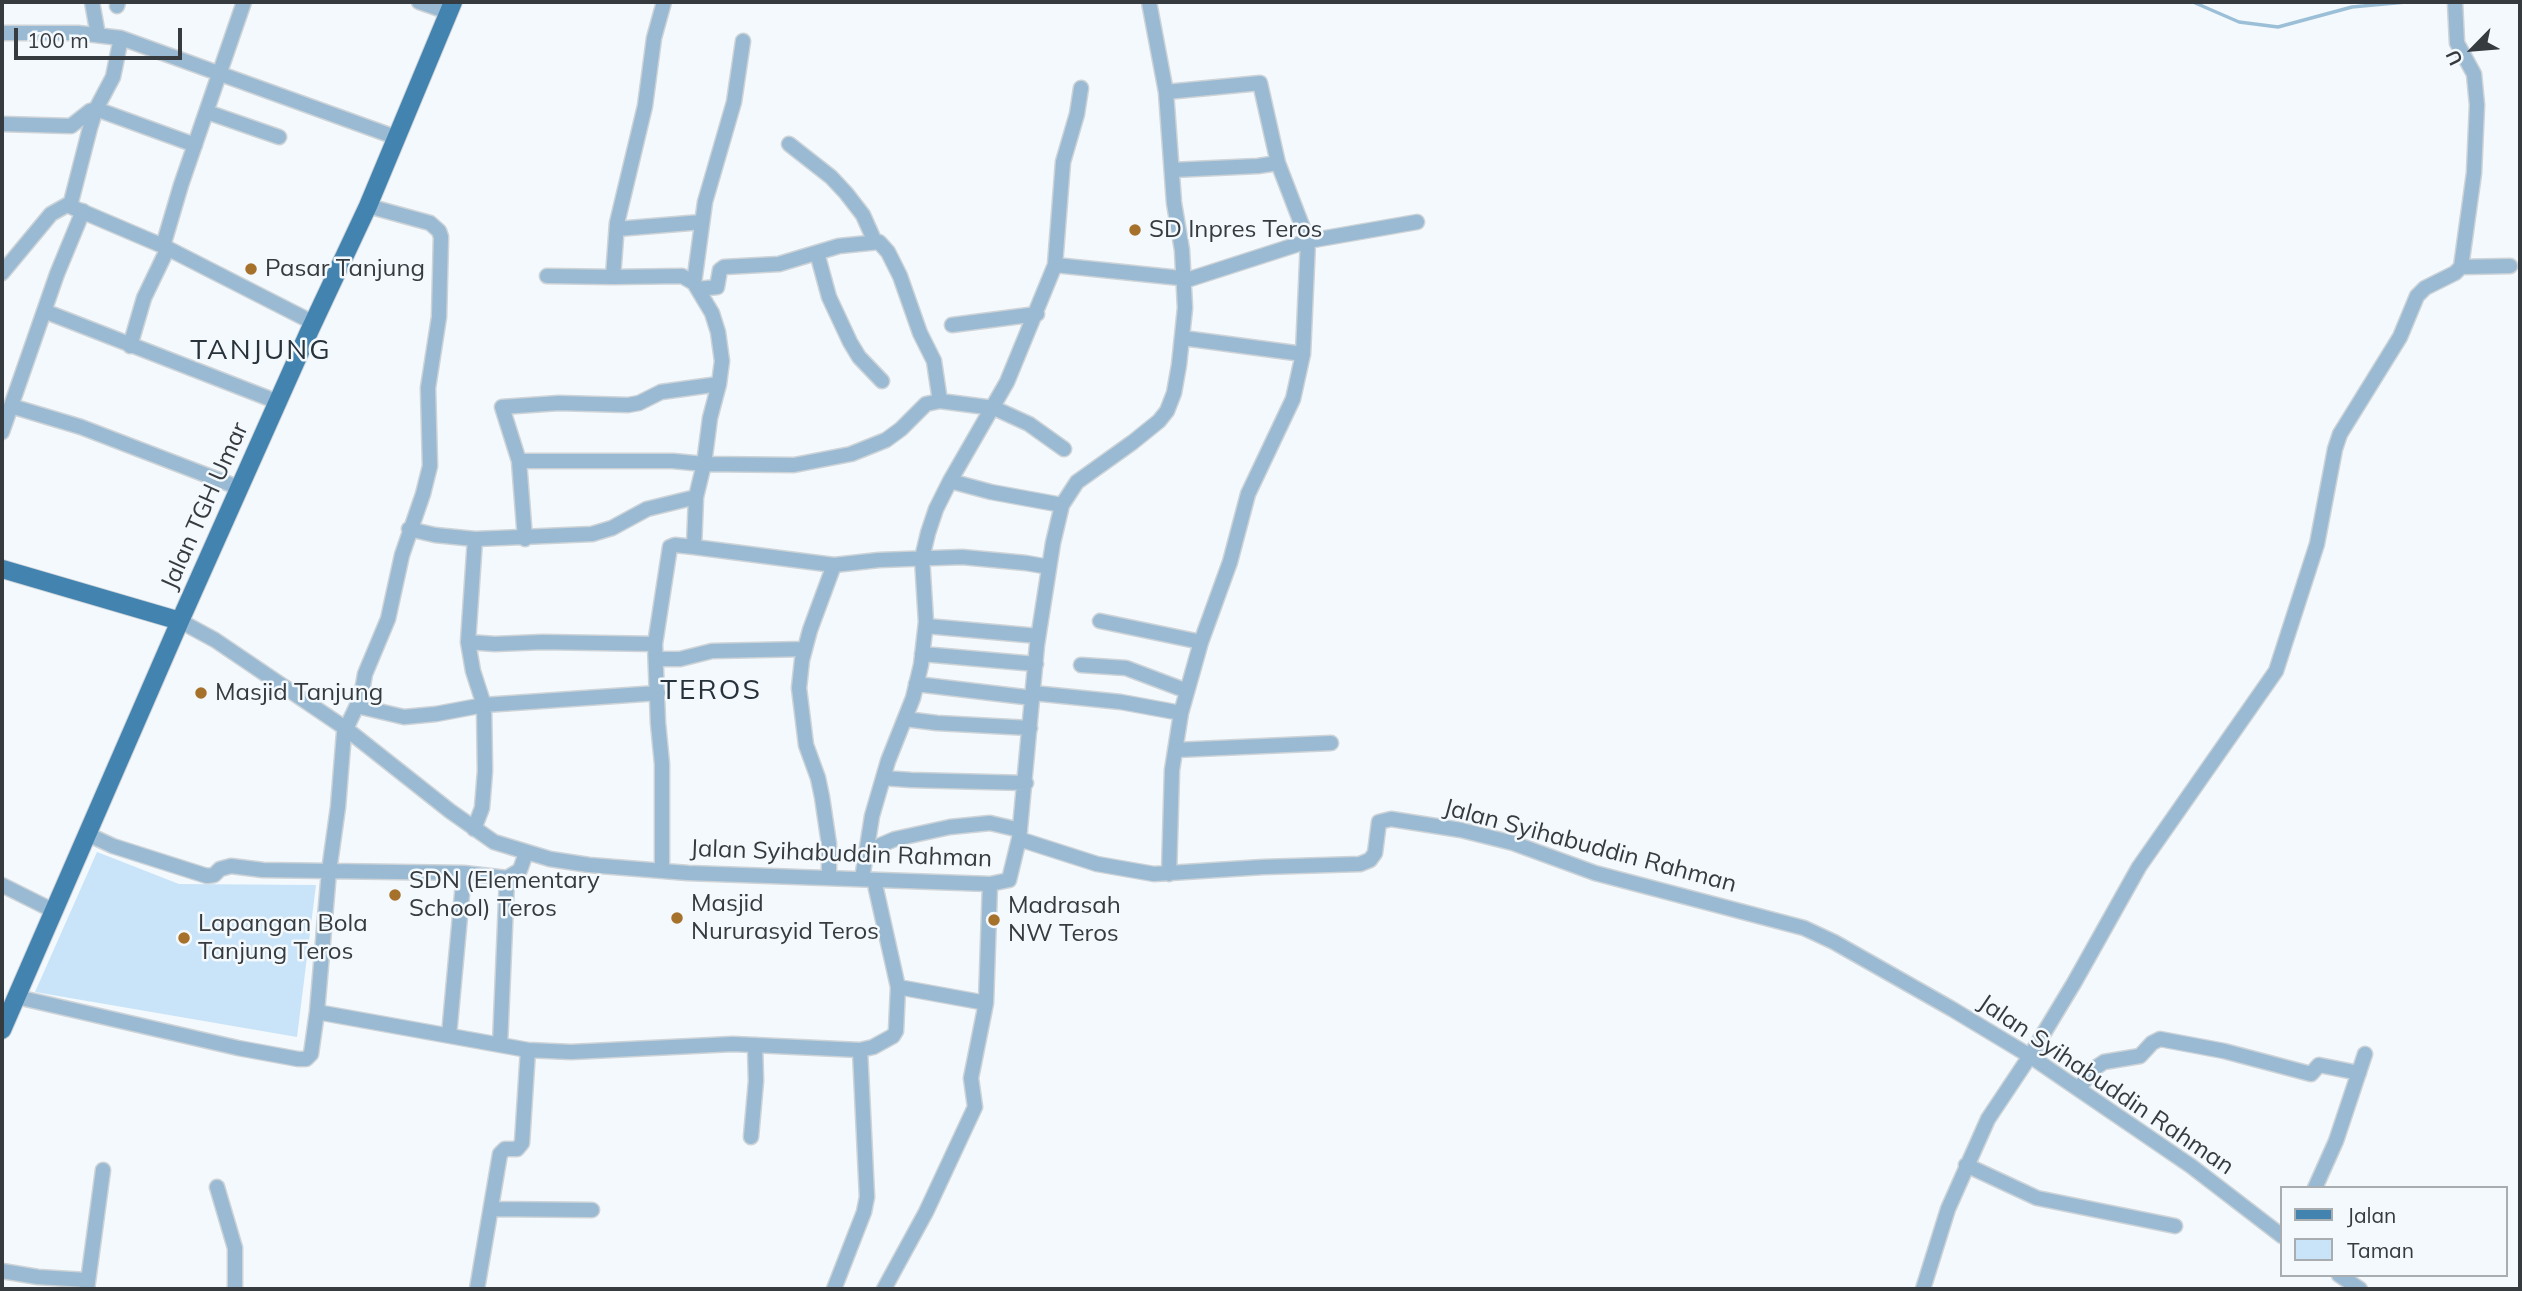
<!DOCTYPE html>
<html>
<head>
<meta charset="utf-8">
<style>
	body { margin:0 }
	#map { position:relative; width:2522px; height:1291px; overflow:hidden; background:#f3f9fd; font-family:Mulish,sans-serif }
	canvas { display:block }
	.frame { position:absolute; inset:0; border:4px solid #363b40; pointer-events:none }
	.legend { position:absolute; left:2280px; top:1186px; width:228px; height:91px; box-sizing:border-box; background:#f3f9fd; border:2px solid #a7adb1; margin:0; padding:9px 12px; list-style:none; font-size:21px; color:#363b40 }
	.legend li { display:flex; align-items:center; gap:14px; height:35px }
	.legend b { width:35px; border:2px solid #a7adb1 }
	.north { position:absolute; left:2438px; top:14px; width:70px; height:70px; -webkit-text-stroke:5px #f3f9fd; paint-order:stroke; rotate:245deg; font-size:19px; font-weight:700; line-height:28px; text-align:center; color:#363b40 }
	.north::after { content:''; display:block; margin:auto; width:24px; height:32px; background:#363b40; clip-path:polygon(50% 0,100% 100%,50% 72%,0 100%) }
	.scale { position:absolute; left:14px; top:28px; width:168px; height:32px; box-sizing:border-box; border:4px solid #363b40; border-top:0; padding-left:9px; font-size:21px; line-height:24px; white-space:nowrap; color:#363b40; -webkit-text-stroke:5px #f3f9fd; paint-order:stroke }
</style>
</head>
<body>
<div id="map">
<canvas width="2522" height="1291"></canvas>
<div class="frame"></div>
<ul class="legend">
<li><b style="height:9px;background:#4283b0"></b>Jalan</li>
<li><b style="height:19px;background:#c9e4f8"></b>Taman</li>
</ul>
<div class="north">U</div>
<div class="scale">100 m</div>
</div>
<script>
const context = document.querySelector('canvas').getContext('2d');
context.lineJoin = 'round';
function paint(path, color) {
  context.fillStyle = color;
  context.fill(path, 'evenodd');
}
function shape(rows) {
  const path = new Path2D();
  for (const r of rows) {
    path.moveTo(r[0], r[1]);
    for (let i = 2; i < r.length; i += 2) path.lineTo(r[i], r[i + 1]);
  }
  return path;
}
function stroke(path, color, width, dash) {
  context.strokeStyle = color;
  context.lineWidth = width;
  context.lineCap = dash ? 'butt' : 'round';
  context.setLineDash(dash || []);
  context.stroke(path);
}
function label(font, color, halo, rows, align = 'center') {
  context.font = font + ' Mulish,sans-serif';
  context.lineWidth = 5;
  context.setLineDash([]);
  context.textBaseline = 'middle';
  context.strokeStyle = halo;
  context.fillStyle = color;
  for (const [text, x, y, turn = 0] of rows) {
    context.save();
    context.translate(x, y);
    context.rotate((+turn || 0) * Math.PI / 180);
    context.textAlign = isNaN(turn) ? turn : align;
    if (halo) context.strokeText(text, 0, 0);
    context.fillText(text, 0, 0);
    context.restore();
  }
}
const green = shape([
	[97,852,179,884,316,885,297,1037,35,992]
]);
const stream = shape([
	[2193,2,2239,22,2278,27,2352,7,2406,2]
]);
const minor = shape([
	[92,2,98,35],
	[419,2,448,12],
	[117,6,118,2],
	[2,33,78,33,121,38,395,137],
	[1166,92,1260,83,1278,163,1258,166,1172,170],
	[207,112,279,137],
	[2,124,71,126,90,111,96,109,195,145],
	[789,144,831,177,846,193,863,215,875,242],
	[70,206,90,128,96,109,113,77,121,38],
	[617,229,702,222],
	[163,246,181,185,244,2],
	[817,253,829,297,850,342,859,357,882,381],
	[1055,265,1063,162,1077,114,1081,88],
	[2461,267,2510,266],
	[2,273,51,214,67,205,163,246,314,323],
	[547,276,613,277],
	[694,283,705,202,734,102,743,41],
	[698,289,717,287,720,270,724,267,779,264,839,246,879,242,888,252,900,276,920,333,934,361,940,401],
	[44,311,278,402],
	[952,325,1037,314],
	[1183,338,1303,354],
	[130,346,144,298,168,248],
	[11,406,81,427,240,488],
	[2,432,57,274,83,211],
	[519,461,673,461,704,464,710,418,719,384],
	[950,481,991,492,1062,505],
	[409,529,435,535,475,539,592,534,612,528,647,509,696,497],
	[525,539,519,461,502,407,559,403,628,405,639,403,661,392,719,384,722,361,718,332,712,313,694,283,682,276,613,277,617,223,645,106,654,38,664,2],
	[694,547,834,565,879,560,962,557,1026,563,1049,567],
	[180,621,215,640,345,728,450,811,494,842,550,859,589,865,688,873,990,884,1009,880,1019,839,1097,864,1154,874,1263,867,1360,864,1370,860,1375,853,1379,822,1391,819,1461,830,1513,843,1595,873,1804,928,1834,942,1952,1009,2030,1056,2191,1166,2282,1236],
	[1100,621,1201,642],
	[926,626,1038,636],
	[468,642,495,644,543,642,655,644],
	[922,654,1036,664],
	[656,659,680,659,712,651,805,649],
	[1081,665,1126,668,1187,691],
	[916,684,1033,698],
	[1033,693,1121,702,1181,713],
	[357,706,404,717,436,714,484,705,473,671,468,642,475,539],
	[905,719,937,723,1030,728],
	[1175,750,1331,743],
	[883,778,911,780,1026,783],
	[474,829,482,808,485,771,484,705,658,693],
	[87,834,113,846,207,876,214,875,220,869,231,866,263,870,464,873,507,878,520,870,526,853],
	[1019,839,1037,645,1053,543,1062,505,1077,482,1133,442,1159,421,1167,411,1174,393,1179,365,1185,308,1182,250,1174,203,1166,92,1149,2],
	[864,857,881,845,895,839,950,827,990,823,1020,830],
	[662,871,662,764,658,723,655,644,670,547,675,545,694,547,696,497,704,464,794,465,851,454,886,440,901,429,926,404,940,401,994,408,1029,424,1064,449],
	[1169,874,1172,770,1181,713,1201,642,1230,562,1248,494,1293,399,1303,354,1308,241,1278,163],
	[829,878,829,844,822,797,818,778,806,745,799,688,802,660,810,630,834,565],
	[862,879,872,816,888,761,913,698,921,665,926,622,922,558,928,533,936,509,950,481,1007,382,1055,265,1190,279,1308,241,1417,222],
	[874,880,898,987],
	[2,885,54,911],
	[17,997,238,1048,298,1059,306,1059,311,1054,317,1012,329,871,338,807,344,733,361,697,365,674,388,619,402,555,423,494,430,466,428,388,439,317,441,237,439,231,430,223,368,206],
	[317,1012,528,1050,571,1052,733,1044,860,1050,873,1047,893,1036,896,1031,898,987,986,1003],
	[449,1035,464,873],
	[500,1045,507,878],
	[2079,1089,2092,1070,2104,1062,2140,1056,2152,1043,2160,1039,2224,1051,2311,1074,2319,1065,2359,1073],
	[751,1137,756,1081,755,1045],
	[1966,1165,2037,1198,2175,1226],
	[217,1187,235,1248,235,1289],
	[2315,1188,2336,1141,2365,1054],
	[492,1209,592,1210],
	[2,1271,38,1277,86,1280],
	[2339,1275,2360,1289],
	[87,1289,103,1170],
	[477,1289,500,1154,505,1149,517,1149,522,1143,528,1050],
	[834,1289,864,1212,867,1197,860,1050],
	[884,1289,926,1212,975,1107,971,1078,986,1003,990,884],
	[1923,1289,1948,1209,1988,1119,2030,1056,2074,983,2139,867,2276,671,2317,544,2335,449,2340,434,2400,337,2417,296,2425,288,2455,273,2461,267,2474,173,2477,105,2474,74,2457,43,2455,2]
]);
const major = shape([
	[2,569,180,621],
	[2,1030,180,621,308,334,368,206,453,2]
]);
const markers = [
	[1135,230,7,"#a6722b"],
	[251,269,7,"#a6722b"],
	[201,693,7,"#a6722b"],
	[395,895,7,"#a6722b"],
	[677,918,7,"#a6722b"],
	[994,920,7,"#a6722b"],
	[184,938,7,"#a6722b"]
];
const poiNames = [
	["SD Inpres Teros",1149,230],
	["Pasar Tanjung",265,269],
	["Masjid Tanjung",215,693],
	["SDN (Elementary",409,881],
	["School) Teros",409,909],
	["Masjid",691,904],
	["Nururasyid Teros",691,932],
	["Madrasah",1008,906],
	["NW Teros",1008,934],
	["Lapangan Bola",198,924],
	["Tanjung Teros",198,952]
];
const streetNames = [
	["Jalan TGH Umar",205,506,-66],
	["Jalan Syihabuddin Rahman",1590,846,15],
	["Jalan Syihabuddin Rahman",841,854,2],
	["Jalan Syihabuddin Rahman",2106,1085,34]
];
const quarterNames = [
	["TANJUNG",261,351],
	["TEROS",711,691]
];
paint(green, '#c9e4f8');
stroke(stream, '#9cbfd8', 3.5);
stroke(minor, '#cdd3d7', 17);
stroke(major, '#cdd3d7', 20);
stroke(minor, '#99bad2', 14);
stroke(major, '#4283b0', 18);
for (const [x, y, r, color] of markers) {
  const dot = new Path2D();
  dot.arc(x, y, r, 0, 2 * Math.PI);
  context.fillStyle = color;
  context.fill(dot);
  stroke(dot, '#f3f9fd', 2.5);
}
label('24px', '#363b40', '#f3f9fd', poiNames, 'left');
label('24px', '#363b40', '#f3f9fd', streetNames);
context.letterSpacing = '2px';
label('28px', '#27323a', '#f3f9fd', quarterNames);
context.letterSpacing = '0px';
</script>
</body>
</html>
